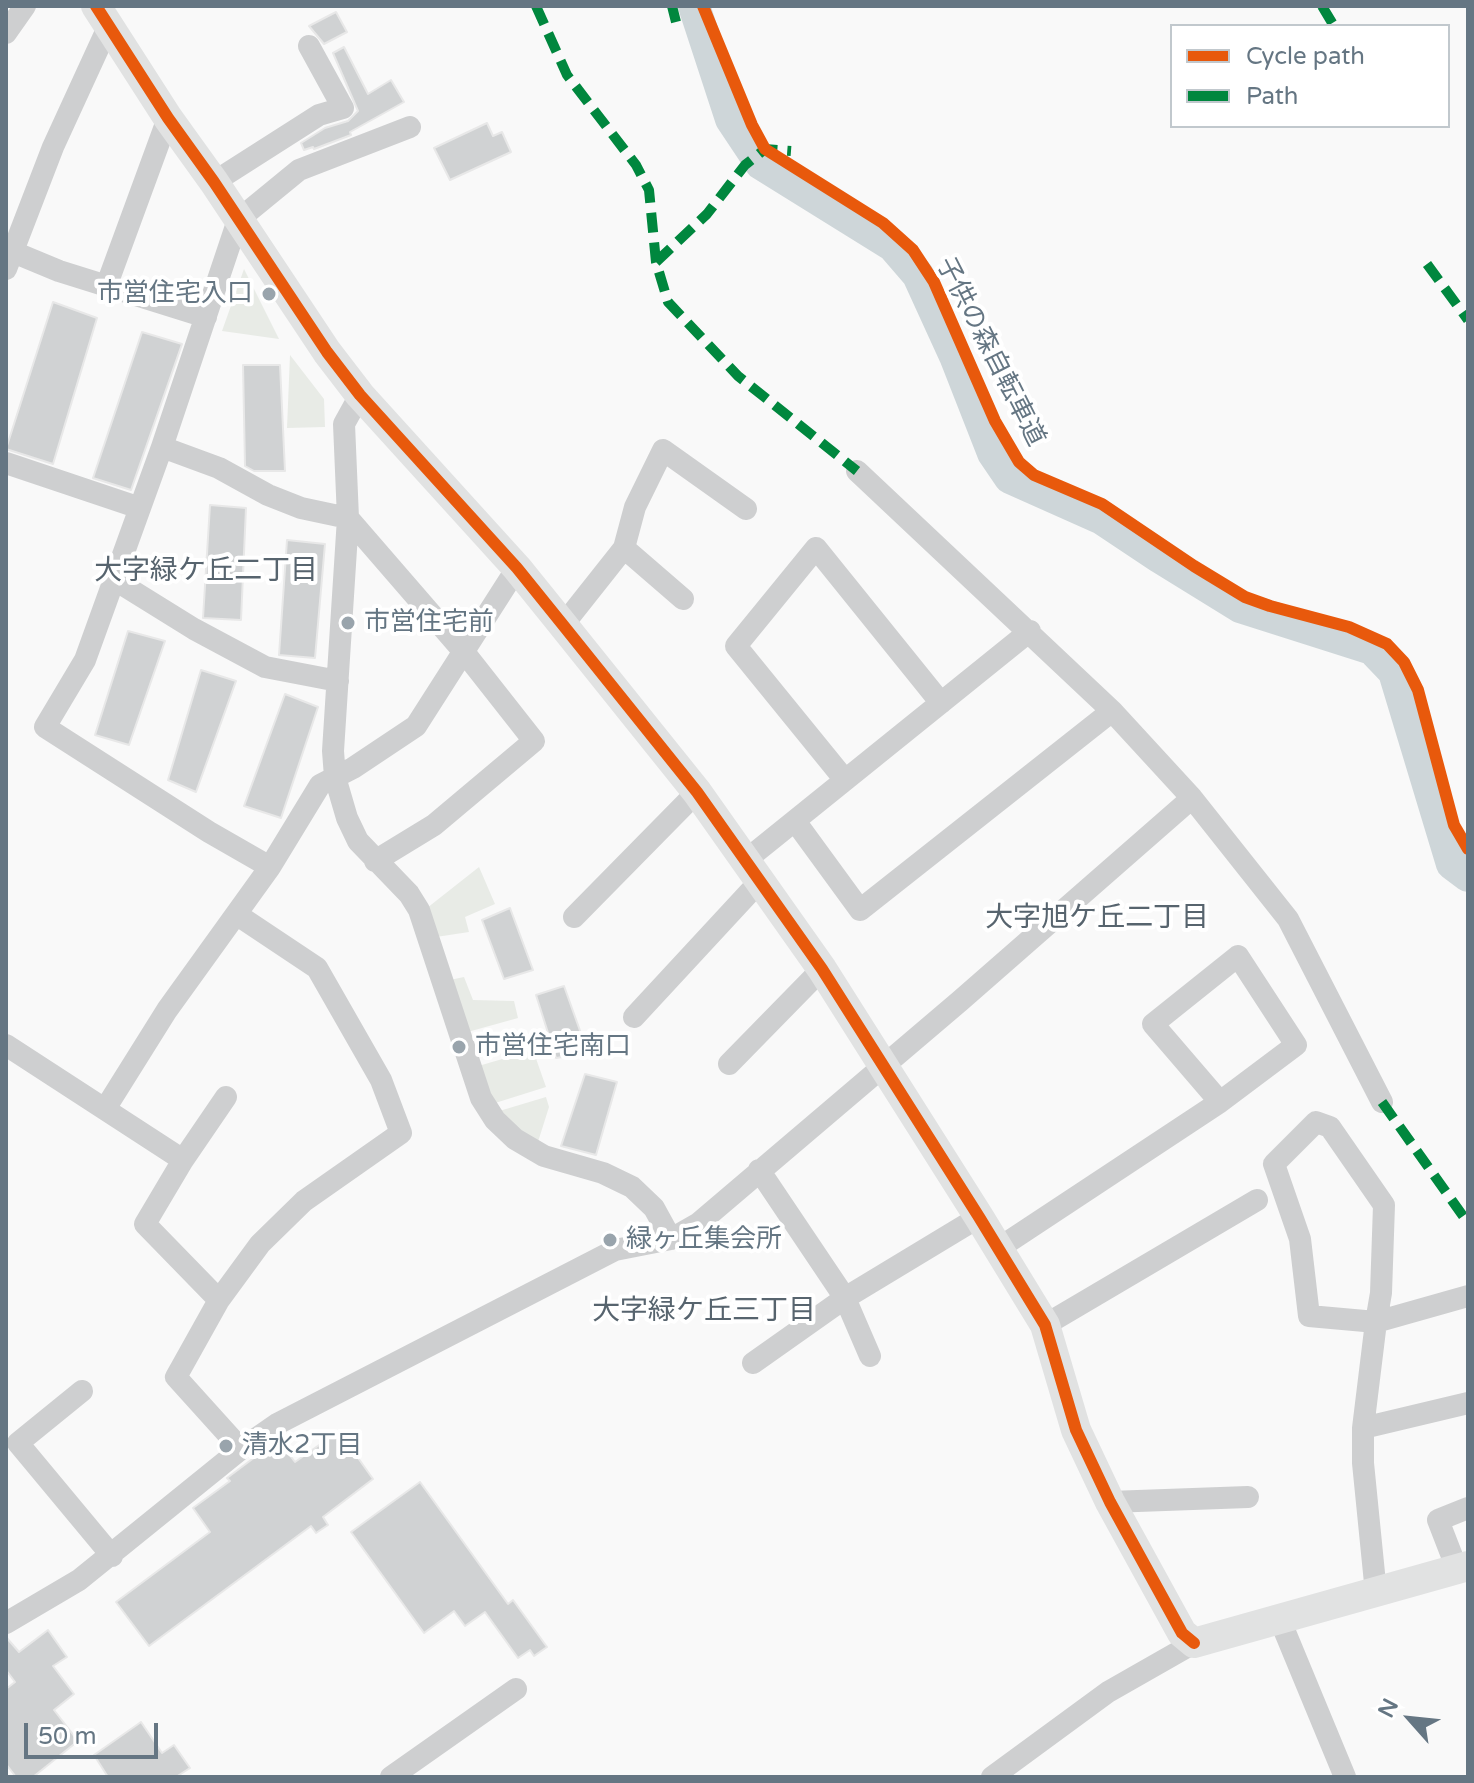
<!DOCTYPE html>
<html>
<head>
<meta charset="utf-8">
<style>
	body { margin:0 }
	#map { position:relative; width:1474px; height:1783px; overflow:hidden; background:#f9f9f9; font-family:"Varela Round",sans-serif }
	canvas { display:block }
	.frame { position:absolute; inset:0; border:8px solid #657683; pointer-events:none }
	.legend { position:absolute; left:1170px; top:24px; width:280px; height:104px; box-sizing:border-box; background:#fff; border:2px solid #c1c8cd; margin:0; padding:10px 14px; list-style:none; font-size:24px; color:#657683 }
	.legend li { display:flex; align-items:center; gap:16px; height:40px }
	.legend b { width:40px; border:2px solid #c1c8cd }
	.north { position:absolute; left:1370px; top:1679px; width:80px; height:80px; -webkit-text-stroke:6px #fff; paint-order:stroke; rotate:297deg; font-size:22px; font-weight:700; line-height:32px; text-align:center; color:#657683 }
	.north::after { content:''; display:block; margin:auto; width:28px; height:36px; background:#657683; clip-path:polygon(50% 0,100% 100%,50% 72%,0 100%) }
	.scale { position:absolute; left:24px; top:1723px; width:134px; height:36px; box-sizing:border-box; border:4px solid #657683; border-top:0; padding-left:10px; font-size:24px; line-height:28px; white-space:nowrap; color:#657683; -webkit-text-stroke:6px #fff; paint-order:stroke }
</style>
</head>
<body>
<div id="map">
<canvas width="1474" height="1783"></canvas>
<div class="frame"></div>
<ul class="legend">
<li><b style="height:10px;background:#e8590c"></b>Cycle path</li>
<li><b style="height:10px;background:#00873e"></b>Path</li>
</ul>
<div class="north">N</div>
<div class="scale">50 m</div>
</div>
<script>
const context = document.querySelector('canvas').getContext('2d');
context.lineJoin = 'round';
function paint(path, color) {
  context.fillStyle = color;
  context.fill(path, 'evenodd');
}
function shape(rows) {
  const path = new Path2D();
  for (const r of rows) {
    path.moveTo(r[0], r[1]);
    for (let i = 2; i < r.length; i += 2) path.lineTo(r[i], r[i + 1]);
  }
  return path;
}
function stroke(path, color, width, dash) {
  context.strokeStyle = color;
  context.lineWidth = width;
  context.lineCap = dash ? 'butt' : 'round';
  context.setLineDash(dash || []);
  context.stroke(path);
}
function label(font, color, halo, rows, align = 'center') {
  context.font = font + ' "Varela Round","Noto Sans JP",sans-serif';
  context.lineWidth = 8;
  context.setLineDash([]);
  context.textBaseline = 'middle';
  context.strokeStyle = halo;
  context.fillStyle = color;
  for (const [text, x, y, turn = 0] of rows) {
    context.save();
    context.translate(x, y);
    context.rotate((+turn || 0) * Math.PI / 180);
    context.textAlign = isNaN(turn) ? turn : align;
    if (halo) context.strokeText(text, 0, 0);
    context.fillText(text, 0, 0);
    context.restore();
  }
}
const green = shape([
	[244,269,279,339,222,331],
	[290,355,324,399,325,427,287,428],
	[479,867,495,904,465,917,469,932,436,937,427,908],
	[464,977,473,1000,514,1001,518,1018,464,1033,445,981],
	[533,1050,546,1087,492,1104,475,1067],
	[546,1097,549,1107,537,1145,496,1112]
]);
const river = shape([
	[694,6,731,119,761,164,893,246,918,275,955,356,993,453,1010,478,1102,519,1159,557,1240,607,1372,649,1394,672,1452,864,1468,876]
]);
const building = shape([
	[336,12,347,32,324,44,309,26,336,12],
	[344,47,368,94,391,80,404,102,350,132,351,135,314,149,313,147,304,150,301,143,325,128,348,121,358,111,333,53,344,47],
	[487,123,493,136,502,132,511,152,450,180,434,148,487,123],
	[53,302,97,318,53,464,6,449,53,302],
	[142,332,182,344,131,490,93,478,142,332],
	[243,365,280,365,285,471,254,471,245,466,243,365],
	[210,505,246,508,241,620,203,618,210,505],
	[287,540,325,544,315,658,279,655,287,540],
	[128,631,165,641,129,745,95,735,128,631],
	[201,670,236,681,196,792,168,780,201,670],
	[285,694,318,707,281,818,244,806,285,694],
	[510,908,533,970,504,979,482,920,510,908],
	[564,986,588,1053,556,1058,536,995,564,986],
	[585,1074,617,1082,596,1155,561,1146,585,1074],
	[339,1431,373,1479,323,1517,328,1525,316,1533,311,1526,149,1646,116,1602,210,1532,193,1508,230,1481,227,1478,243,1466,278,1440,295,1462,339,1431],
	[420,1482,508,1604,513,1600,547,1647,534,1656,530,1650,518,1658,485,1612,465,1626,454,1611,424,1633,351,1532,420,1482],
	[48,1630,67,1657,53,1666,74,1694,54,1710,78,1741,33,1777,16,1777,6,1764,6,1689,15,1682,6,1670,6,1637,19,1652,48,1630],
	[141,1722,162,1753,174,1745,190,1768,176,1777,108,1777,94,1755,141,1722]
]);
const street = shape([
	[6,33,25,6],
	[214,182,319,115,343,108,309,46],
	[6,249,59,271,206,317],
	[6,269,53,147,109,25],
	[106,287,168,118],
	[360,395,344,424,348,518,333,751,335,777,347,818,358,841,409,894,419,910,481,1098,495,1120,515,1139,544,1156,603,1173,632,1187,654,1208,671,1239],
	[162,447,219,468,268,495,301,508,348,518,464,652,534,741,434,825,375,861],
	[6,463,140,508],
	[624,548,683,599],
	[115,580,194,629,265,667,338,681],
	[563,625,624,548,635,507,663,450,746,509],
	[845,780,736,646,816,548,941,703],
	[1192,798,1288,919,1382,1102],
	[795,821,860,910,1112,711],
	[746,860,1030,631],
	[270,867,209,832,45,727,85,660,162,447,238,220,299,170,410,127],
	[574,917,697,792],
	[634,1017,759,882],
	[6,1045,183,1160,145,1224,219,1300,176,1377,241,1449],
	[729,1064,822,969],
	[105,1109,167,1010,270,867,320,785,353,768,416,726,517,568],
	[183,1160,226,1097],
	[759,1170,845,1298,870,1356],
	[999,1248,1220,1102,1296,1045,1238,956,1153,1024,1220,1102],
	[219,1300,260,1244,304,1201,401,1133,381,1080,317,968,236,914],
	[1045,1325,1257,1200],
	[753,1363,845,1298,979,1217],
	[82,1391,18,1443,112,1556],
	[1363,1428,1468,1403],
	[1110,1502,1248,1497],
	[1457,1569,1438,1520,1468,1508],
	[1376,1593,1363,1463,1363,1428,1376,1322,1381,1293,1384,1205,1330,1127,1316,1122,1274,1164,1300,1239,1309,1316,1376,1322,1468,1296],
	[1280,1620,1345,1777],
	[6,1623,79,1580,241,1449,277,1424,615,1250,671,1239,699,1223,960,1001,1192,798,1112,711,857,471],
	[391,1777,516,1689],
	[992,1777,1108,1692,1194,1643]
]);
const secondary = shape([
	[96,6,168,118,214,182,327,352,360,395,517,568,563,625,697,792,822,969,979,1217,1045,1325,1076,1430,1110,1502,1182,1633,1194,1643,1468,1566]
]);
const quiet = shape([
	[536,6,567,75,636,165,649,190,656,262,668,302,738,376,857,471],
	[672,6,676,22],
	[1322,6,1334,26],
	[656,262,707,214,745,165,765,149,791,151],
	[1427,264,1468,320],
	[1382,1102,1468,1223]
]);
const cycleway = shape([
	[96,6,168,118,214,182,327,352,360,395,517,568,563,625,697,792,822,969,979,1217,1045,1325,1076,1430,1110,1502,1182,1633,1194,1643],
	[703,6,752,125,765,149,883,223,913,250,934,282,995,421,1019,462,1034,475,1102,504,1194,566,1245,597,1270,606,1349,627,1387,644,1404,662,1418,690,1454,825,1468,849]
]);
const markers = [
	[269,294,8,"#99a4ac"],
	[348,623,8,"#99a4ac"],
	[459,1047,8,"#99a4ac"],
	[610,1240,8,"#99a4ac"],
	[226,1446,8,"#99a4ac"]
];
const poiNames = [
	["市営住宅入口",253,294,"right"],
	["市営住宅前",364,623],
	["市営住宅南口",475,1047],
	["緑ヶ丘集会所",626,1240],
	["清水2丁目",242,1446]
];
const streetNames = [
	["子供の森自転車道",990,352,63]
];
const neighbourhoodNames = [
	["大字緑ケ丘二丁目",206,572],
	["大字旭ケ丘二丁目",1097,919],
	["大字緑ケ丘三丁目",704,1312]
];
paint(green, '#e8ebe6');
stroke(river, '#ced6d9', 32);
paint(building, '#d0d2d3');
stroke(building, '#e8e8e8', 2);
stroke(street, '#cecfd0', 22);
stroke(secondary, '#e1e2e2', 30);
stroke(quiet, '#00873e', 10, [20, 10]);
stroke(cycleway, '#e8590c', 12);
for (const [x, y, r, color] of markers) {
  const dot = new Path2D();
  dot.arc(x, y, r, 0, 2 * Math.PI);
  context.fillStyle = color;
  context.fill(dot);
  stroke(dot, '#fff', 3);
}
label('26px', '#657683', '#fff', poiNames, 'left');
label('26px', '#657683', '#fff', streetNames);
label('28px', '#57646e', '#fff', neighbourhoodNames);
</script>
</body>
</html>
